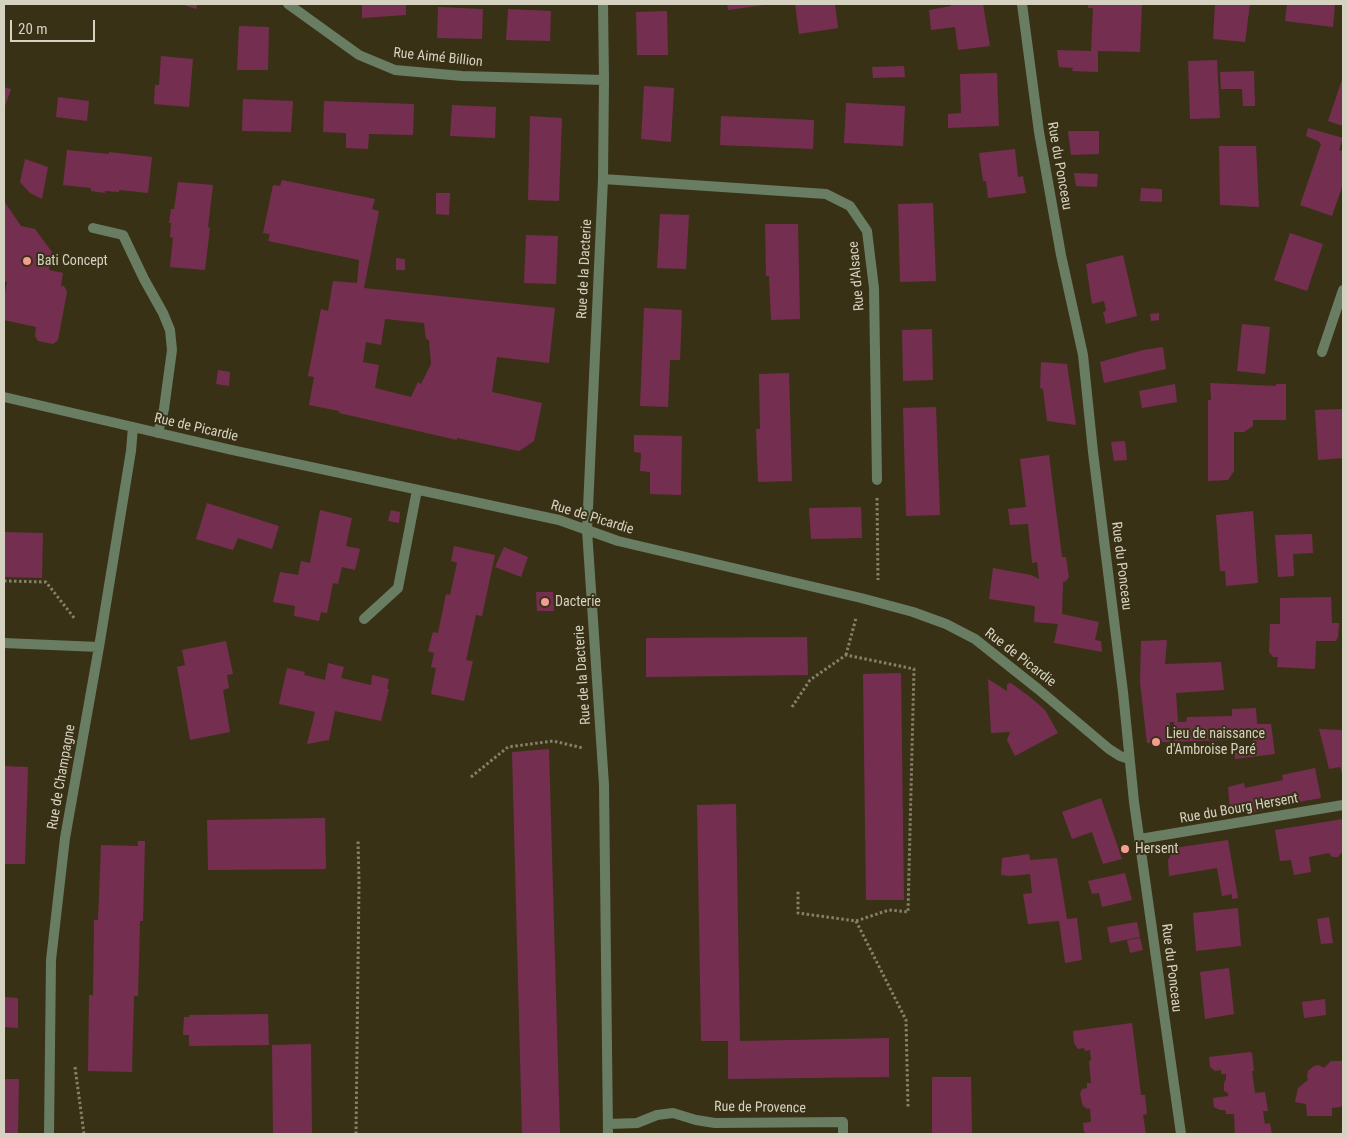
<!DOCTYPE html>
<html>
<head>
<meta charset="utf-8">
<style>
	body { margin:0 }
	#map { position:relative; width:1347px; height:1138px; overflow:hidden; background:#393116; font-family:"Roboto Condensed",sans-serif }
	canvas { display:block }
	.frame { position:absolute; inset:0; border:5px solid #d6d2c2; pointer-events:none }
	.scale { position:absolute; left:10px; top:20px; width:85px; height:22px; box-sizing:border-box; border:2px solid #d6d2c2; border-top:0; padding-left:6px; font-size:15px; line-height:18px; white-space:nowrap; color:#d6d2c2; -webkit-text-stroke:4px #393116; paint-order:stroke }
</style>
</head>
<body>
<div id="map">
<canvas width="1347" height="1138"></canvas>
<div class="frame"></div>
<div class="scale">20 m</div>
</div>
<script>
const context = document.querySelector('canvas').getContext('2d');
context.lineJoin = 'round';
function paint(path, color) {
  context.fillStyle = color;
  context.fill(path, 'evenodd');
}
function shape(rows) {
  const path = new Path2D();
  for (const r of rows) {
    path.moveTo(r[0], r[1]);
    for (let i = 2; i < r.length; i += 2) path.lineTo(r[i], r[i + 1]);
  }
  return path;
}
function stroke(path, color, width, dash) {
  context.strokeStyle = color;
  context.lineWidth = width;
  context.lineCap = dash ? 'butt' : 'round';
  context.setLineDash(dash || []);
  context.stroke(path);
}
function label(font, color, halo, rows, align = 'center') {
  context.font = font + ' "Roboto Condensed",sans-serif';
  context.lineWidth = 4;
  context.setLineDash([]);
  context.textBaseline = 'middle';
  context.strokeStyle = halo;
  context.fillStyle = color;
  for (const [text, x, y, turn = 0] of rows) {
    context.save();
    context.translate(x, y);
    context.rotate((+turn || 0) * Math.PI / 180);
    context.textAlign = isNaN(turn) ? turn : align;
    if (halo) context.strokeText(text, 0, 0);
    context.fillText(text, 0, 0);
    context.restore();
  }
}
const building = shape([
	[181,4,198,4,196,9],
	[362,4,406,4,406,15,362,18],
	[727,4,764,4,764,5,728,10],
	[795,4,835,4,838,28,799,34],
	[950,4,983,4,990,46,958,50,955,27,931,30,929,10,951,6],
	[1088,4,1142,4,1140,52,1098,51,1098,72,1072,71,1073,68,1059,67,1057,50,1091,51,1093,8,1088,8],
	[1215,4,1250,4,1245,42,1213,39],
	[1287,4,1335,4,1333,27,1285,21],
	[438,7,483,9,482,39,437,38],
	[508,9,551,11,550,41,506,40],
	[667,11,668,55,637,55,636,12],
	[239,26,269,27,268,70,237,70],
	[161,56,193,59,189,107,154,104,155,85,159,85],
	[1217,60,1220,118,1190,119,1188,61],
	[904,66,905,77,873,78,872,67],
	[1254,71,1255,106,1243,106,1242,89,1221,89,1220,72],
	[997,73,999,126,948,128,948,114,961,113,960,74],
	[1343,77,1343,126,1328,121],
	[644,86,674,88,671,142,641,139],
	[4,87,11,89,4,109],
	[58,97,89,101,87,121,56,117],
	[243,99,293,101,291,132,242,131],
	[324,101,414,104,413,135,369,134,368,149,346,148,346,133,323,132],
	[846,103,905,106,903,146,844,143],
	[452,105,496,107,495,138,450,136],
	[530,116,562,118,559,201,528,200],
	[721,116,814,120,813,149,720,145],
	[1308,128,1343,138,1339,150,1343,151,1343,184,1332,216,1300,205,1321,144,1318,141,1306,136],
	[1068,131,1099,131,1099,154,1071,155],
	[1219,146,1256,146,1259,207,1220,205],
	[1015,149,1018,177,1023,176,1026,193,988,198,986,181,983,181,979,153],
	[67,150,109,154,109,152,152,157,148,193,119,190,119,192,105,191,105,193,91,191,91,188,63,185],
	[25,159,48,167,42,199,30,193,20,182],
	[1074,173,1098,174,1097,187,1076,186],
	[282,180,375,199,372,209,379,211,364,288,555,308,549,363,497,357,492,392,542,403,534,441,519,451,457,438,457,440,339,413,339,411,309,405,314,377,308,376,321,309,328,311,333,281,357,283,359,260,268,241,270,234,263,233,273,185,280,186],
	[385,319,424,323,426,339,429,340,431,364,421,384,418,382,411,397,375,388,379,365,363,362,366,342,381,345],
	[178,182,213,185,208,227,210,228,205,270,170,267,173,238,170,237,171,223,169,223,171,209,174,209],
	[1141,188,1162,189,1162,202,1140,201],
	[436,193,450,193,449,215,436,214],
	[4,201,21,226,35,229,52,252,49,270,63,273,61,286,64,286,67,292,58,340,53,344,38,341,35,336,36,327,4,320,4,298,7,282,4,281],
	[933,203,936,281,900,282,898,204],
	[660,214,689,215,686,269,657,268],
	[765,224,798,224,800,319,771,320,769,276,766,276],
	[1290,233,1323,244,1307,291,1274,280],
	[526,235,558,236,556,284,524,283],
	[1123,255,1137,316,1106,324,1103,312,1106,311,1104,301,1092,304,1086,264],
	[396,258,405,259,405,270,396,270],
	[644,308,682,310,680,360,670,360,668,407,640,406],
	[1159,313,1159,320,1151,321,1150,314],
	[1242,324,1270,327,1265,374,1237,371],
	[932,329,933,380,903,381,902,330],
	[1163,347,1166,369,1104,383,1100,362,1143,350],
	[1041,362,1067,364,1076,425,1047,421,1043,389,1040,388],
	[218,370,230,372,229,386,216,384],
	[789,373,792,481,758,482,756,429,760,429,759,374],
	[1210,383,1276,386,1276,384,1286,384,1286,420,1253,420,1253,426,1244,432,1234,432,1234,471,1228,480,1208,481,1208,400,1211,400],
	[1175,384,1177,402,1142,408,1139,391],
	[936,407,940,515,906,516,903,408],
	[1343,409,1343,458,1318,460,1315,410],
	[634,435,682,436,681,495,650,494,650,472,640,471,641,453,634,452],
	[1125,441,1127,460,1114,461,1111,442],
	[1049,455,1062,557,1066,557,1069,577,1066,581,1063,582,1062,614,1099,622,1095,640,1101,641,1102,652,1054,643,1058,624,1034,622,1035,606,989,599,993,568,1031,575,1039,579,1037,562,1032,563,1028,524,1010,525,1008,509,1026,507,1020,459],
	[207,503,279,526,272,549,238,538,233,550,196,539],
	[861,507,862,538,811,539,809,508],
	[320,510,352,518,346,546,360,549,355,570,342,567,338,584,333,583,327,613,321,612,319,621,294,616,295,606,273,602,280,572,298,575,301,561,310,563],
	[391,510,400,512,399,523,388,521],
	[1253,511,1258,583,1226,586,1225,571,1220,571,1216,515],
	[4,532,43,533,42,578,4,577],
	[1312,534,1313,553,1293,554,1294,576,1278,577,1275,535],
	[454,546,495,555,482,616,476,615,466,660,473,661,464,701,431,694,436,668,431,667,434,653,428,651,433,632,438,633,446,594,450,595,457,563,451,561],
	[504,547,528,557,521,577,495,567],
	[536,592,553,592,554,611,537,611],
	[1331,597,1332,623,1339,623,1338,637,1336,641,1316,641,1315,669,1277,667,1278,657,1273,657,1269,652,1270,624,1280,624,1280,598],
	[807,637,808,675,646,677,646,638],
	[1167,640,1165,664,1221,662,1224,690,1176,693,1178,722,1186,722,1187,717,1232,716,1232,709,1256,708,1257,724,1271,724,1275,754,1235,759,1235,753,1254,750,1253,739,1174,742,1174,722,1170,722,1170,742,1147,743,1140,682,1141,641],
	[226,641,233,674,227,675,229,688,223,690,230,732,190,740,177,667,185,665,182,650],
	[328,663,344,667,341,678,371,685,372,675,389,679,387,689,389,689,381,721,335,711,329,740,307,744,315,712,279,704,287,668,305,672,304,675,325,680],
	[901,673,904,900,866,900,863,674],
	[988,679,1007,691,1007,684,1011,683,1030,697,1045,710,1058,733,1015,756,1007,740,1010,732,991,733],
	[1319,729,1343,730,1343,777,1340,767,1329,769],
	[549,749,560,1134,522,1134,512,752],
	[4,766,28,767,25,864,4,864],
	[1315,768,1321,798,1293,803,1250,813,1249,807,1230,811,1228,787,1244,783,1245,788,1283,780,1282,775],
	[1101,798,1122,859,1103,864,1092,832,1072,839,1062,812],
	[736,804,740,1041,889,1038,889,1077,728,1079,728,1041,701,1041,697,805],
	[325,818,326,869,208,870,207,820],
	[1343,819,1343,851,1338,857,1332,857,1329,853,1309,857,1311,872,1294,875,1291,860,1280,861,1275,830],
	[1228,840,1238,898,1232,899,1232,894,1222,896,1217,868,1169,876,1168,860,1174,848],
	[138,841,145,841,143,921,140,921,138,996,134,996,132,1072,88,1071,89,995,93,995,94,920,98,920,101,845,138,846],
	[1029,854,1030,860,1057,858,1067,919,1077,918,1082,960,1065,963,1059,921,1028,924,1023,894,1032,893,1030,874,1010,876,1001,875,1002,858],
	[1125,873,1132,900,1102,907,1099,893,1092,894,1088,881],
	[1238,908,1241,946,1196,951,1193,913],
	[1329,917,1333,943,1321,944,1317,919],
	[1137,922,1140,937,1110,943,1107,927],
	[1140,938,1143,950,1130,953,1127,940],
	[1229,968,1234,1014,1205,1019,1200,972],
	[4,997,18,998,18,1028,4,1027],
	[1325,999,1326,1015,1304,1018,1302,1002],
	[268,1014,269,1045,189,1046,189,1035,183,1035,184,1017,189,1017,189,1015],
	[1132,1023,1141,1095,1145,1095,1147,1114,1143,1115,1146,1134,1087,1134,1084,1132,1083,1123,1091,1122,1090,1108,1088,1109,1083,1106,1080,1094,1082,1089,1087,1088,1087,1083,1091,1083,1089,1061,1091,1060,1090,1050,1085,1051,1084,1048,1078,1049,1074,1043,1073,1031],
	[311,1044,312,1134,273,1134,272,1045],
	[1250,1052,1252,1053,1254,1071,1252,1071,1255,1093,1265,1092,1268,1111,1263,1111,1265,1124,1270,1123,1272,1134,1235,1134,1234,1114,1226,1114,1225,1110,1220,1110,1214,1107,1213,1098,1228,1096,1228,1093,1224,1091,1224,1083,1226,1079,1226,1074,1221,1074,1221,1070,1215,1071,1210,1067,1209,1057],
	[1331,1061,1343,1061,1343,1103,1341,1107,1332,1108,1332,1116,1307,1116,1306,1104,1295,1102,1298,1088,1308,1080,1307,1076,1308,1071,1314,1066,1319,1065,1324,1068],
	[932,1077,971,1077,972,1134,932,1134],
	[4,1079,19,1079,18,1134,4,1134]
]);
const path = shape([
	[877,498,878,580],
	[4,581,46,582,75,619],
	[846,655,856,618],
	[792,707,810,680,846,655,914,669,908,912,889,910,856,921,798,913,798,890],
	[471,777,508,747,553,741,583,748],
	[856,921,906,1020,908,1107],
	[75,1067,84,1134],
	[356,1134,359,882,358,840]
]);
const lane = shape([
	[93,228,123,235,144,279,163,313,170,330,172,350,164,409,158,433]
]);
const street = shape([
	[288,4,359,55,395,70,462,76,604,80],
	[603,4,604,80,603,179,587,530,604,785,608,1134],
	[1022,4,1039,132,1061,255,1083,355,1093,452,1123,692,1134,802,1181,1134],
	[603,179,826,194,850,206,867,231,874,288,877,480],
	[1322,352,1343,290],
	[4,397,232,450,559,520,618,541,861,598,913,612,946,624,975,639,1038,689,1109,749,1120,756,1129,759],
	[364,619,398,588,417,490],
	[4,643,99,647],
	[1140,839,1343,805],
	[609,1124,637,1123,657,1115,673,1113,696,1120,715,1123,843,1122,843,1134],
	[49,1134,51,960,65,838,99,647,131,451,133,427]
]);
const markers = [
	[27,261,5,"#f59c93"],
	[545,602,5,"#f59c93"],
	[1156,742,5,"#f59c93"],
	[1125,849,5,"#f59c93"]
];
const streetNames = [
	["Rue Aimé Billion",438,58,6],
	["Rue du Ponceau",1059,166,80],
	["Rue de la Dacterie",585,269,-87],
	["Rue d'Alsace",857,276,-95],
	["Rue de Picardie",196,428,13],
	["Rue de Picardie",592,518,17],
	["Rue du Ponceau",1121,566,83],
	["Rue de Picardie",1020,658,38],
	["Rue de la Dacterie",583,675,-94],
	["Rue de Champagne",62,777,-80],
	["Rue du Bourg Hersent",1239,809,-10],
	["Rue du Ponceau",1171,968,83],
	["Rue de Provence",760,1108,1]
];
const poiNames = [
	["Bati Concept",37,261],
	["Dacterie",555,602],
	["Lieu de naissance",1166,734],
	["d'Ambroise Paré",1166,750],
	["Hersent",1135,849]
];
paint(building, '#742f50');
stroke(path, '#87806b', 3, [2.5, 2.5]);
stroke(lane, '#687d62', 10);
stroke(street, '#687d62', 10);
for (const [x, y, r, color] of markers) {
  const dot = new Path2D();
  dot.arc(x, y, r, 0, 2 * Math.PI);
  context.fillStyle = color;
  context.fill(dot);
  stroke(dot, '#393116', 2);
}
label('14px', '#d6d2c2', '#393116', streetNames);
label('14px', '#d6d2c2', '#393116', poiNames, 'left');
</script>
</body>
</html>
